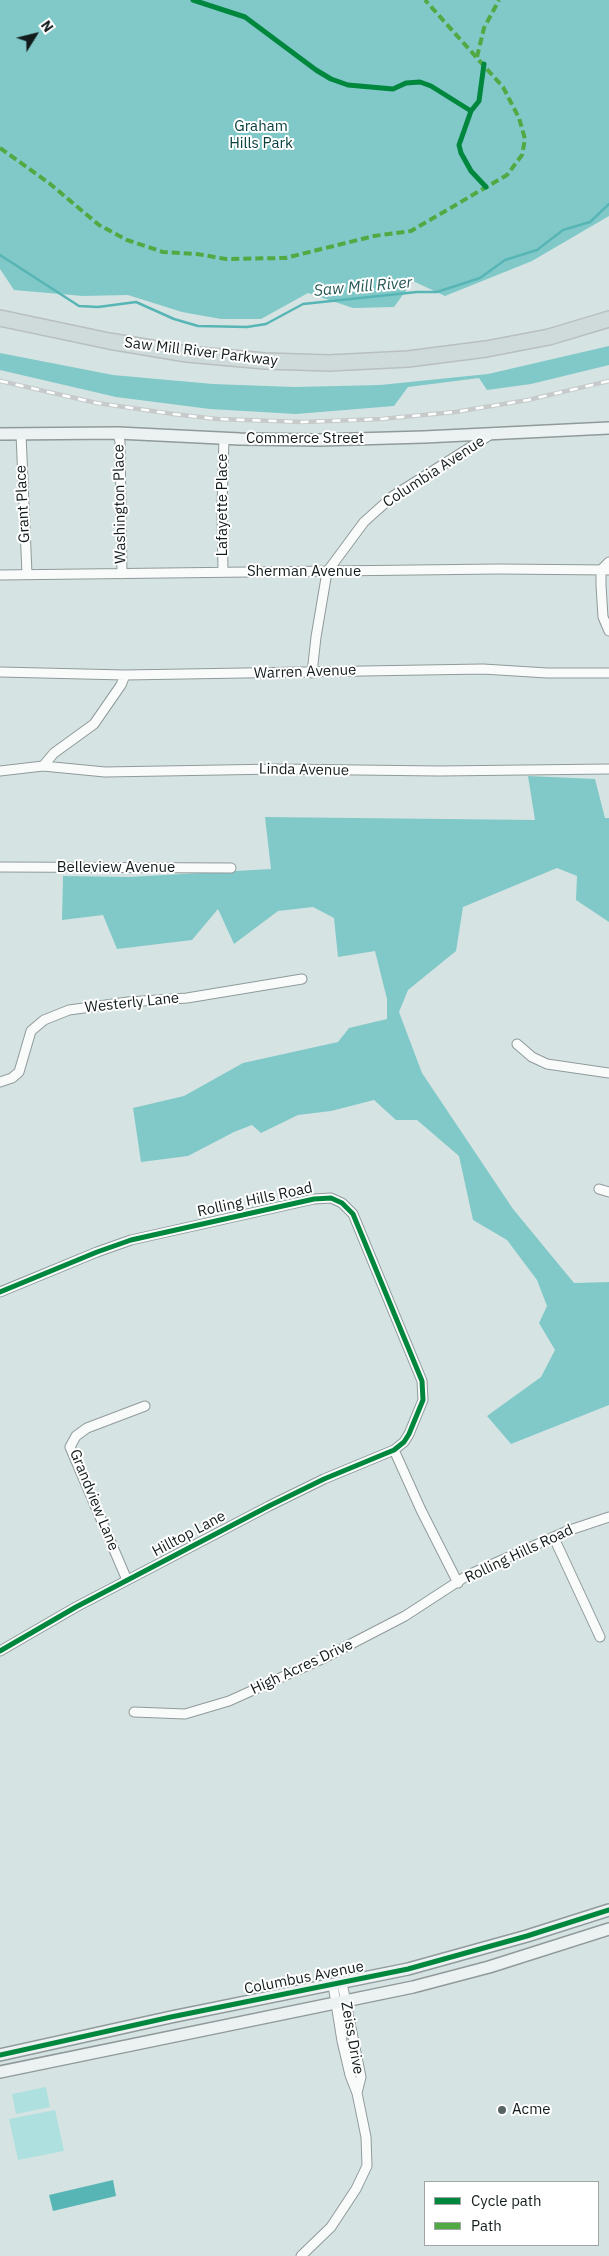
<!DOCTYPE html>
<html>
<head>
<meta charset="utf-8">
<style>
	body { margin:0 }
	#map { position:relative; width:609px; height:2256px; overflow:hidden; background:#d6e3e3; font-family:"IBM Plex Sans",sans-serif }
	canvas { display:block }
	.legend { position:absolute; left:424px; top:2181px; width:175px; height:65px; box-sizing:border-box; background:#fff; border:1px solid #a1a4a4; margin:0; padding:6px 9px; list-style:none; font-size:15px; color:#131c1c }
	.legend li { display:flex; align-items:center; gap:10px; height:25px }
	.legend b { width:25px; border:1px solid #a1a4a4 }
	.north { position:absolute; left:10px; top:10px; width:50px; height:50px; -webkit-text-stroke:4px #fff; paint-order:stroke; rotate:54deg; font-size:14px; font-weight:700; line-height:20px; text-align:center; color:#131c1c }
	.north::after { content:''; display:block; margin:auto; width:18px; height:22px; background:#131c1c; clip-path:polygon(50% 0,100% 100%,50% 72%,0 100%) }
</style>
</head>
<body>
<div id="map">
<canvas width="609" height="2256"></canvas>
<ul class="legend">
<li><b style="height:6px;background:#00873e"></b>Cycle path</li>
<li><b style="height:6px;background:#51a943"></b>Path</li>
</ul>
<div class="north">N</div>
</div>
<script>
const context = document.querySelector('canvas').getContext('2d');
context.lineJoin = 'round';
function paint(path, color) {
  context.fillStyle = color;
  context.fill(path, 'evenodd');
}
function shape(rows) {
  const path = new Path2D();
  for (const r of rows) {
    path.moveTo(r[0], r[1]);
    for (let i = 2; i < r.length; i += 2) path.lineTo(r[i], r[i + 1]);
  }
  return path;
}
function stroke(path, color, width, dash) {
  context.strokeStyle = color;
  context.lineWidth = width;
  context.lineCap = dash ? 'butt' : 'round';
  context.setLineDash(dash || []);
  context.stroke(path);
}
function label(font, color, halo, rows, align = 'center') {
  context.font = font + ' "IBM Plex Sans",sans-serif';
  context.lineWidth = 4;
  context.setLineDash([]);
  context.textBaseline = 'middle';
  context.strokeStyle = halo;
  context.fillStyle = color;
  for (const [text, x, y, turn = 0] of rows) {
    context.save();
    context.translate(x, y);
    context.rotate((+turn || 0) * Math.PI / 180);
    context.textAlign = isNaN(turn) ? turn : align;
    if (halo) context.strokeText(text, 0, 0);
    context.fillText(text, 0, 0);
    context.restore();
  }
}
const green = shape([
	[46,2087,50,2107,16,2114,12,2094],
	[55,2110,64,2151,18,2160,9,2119]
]);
const forest = shape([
	[0,0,609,0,609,216,532,261,445,296,413,281,394,307,353,308,308,293,261,319,221,319,182,312,128,295,83,296,14,290,0,269],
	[609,346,609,365,531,384,487,390,479,378,408,387,394,406,296,414,210,409,116,397,0,370,0,353,113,375,213,384,294,387,380,385,488,374],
	[528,776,595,779,605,818,609,818,609,922,576,900,577,876,557,868,463,907,456,951,408,990,399,1012,422,1073,513,1209,574,1283,609,1282,609,1405,511,1444,487,1416,541,1377,555,1350,539,1323,547,1306,537,1280,507,1240,473,1220,459,1156,417,1120,396,1120,374,1100,331,1111,298,1115,261,1133,252,1125,234,1132,188,1156,141,1162,133,1108,184,1096,243,1063,338,1042,349,1028,387,1019,387,999,375,951,338,957,334,918,313,907,278,911,234,944,218,909,192,940,117,949,103,915,62,920,63,876,129,877,271,869,265,817,535,820]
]);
const water = shape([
	[113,2180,116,2196,53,2211,49,2195]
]);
const stream = shape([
	[0,255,79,306,98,307,136,302,174,319,198,326,247,327,266,324,303,304,417,292,437,292,480,278,505,260,537,250,563,230,590,222,609,204]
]);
const street = shape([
	[118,433,120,442,122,574],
	[21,434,27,574],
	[609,562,601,570,601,585,603,617,609,631],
	[223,572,222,506,224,438],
	[0,575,498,569,609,570],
	[0,672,125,675,483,669,547,673,609,673],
	[312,673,316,637,327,572,364,522,393,496,493,433],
	[43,766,54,753,94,724,121,685,125,675],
	[0,771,43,766,105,772,278,769,439,771,609,769],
	[0,867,231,868],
	[517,1044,532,1057,547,1064,609,1073],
	[0,1082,12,1078,19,1072,31,1031,44,1020,69,1010,128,1002,187,998,302,979],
	[599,1189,609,1192],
	[0,1292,97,1252,131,1240,314,1199,331,1198,342,1203,353,1214,422,1381,423,1400,409,1434,404,1442,394,1450,324,1479,269,1506,76,1607,0,1651],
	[394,1450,421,1510,458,1583],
	[554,1538,600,1637],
	[127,1580,70,1447,76,1436,87,1428,145,1406],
	[134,1712,185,1714,229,1701,322,1659,405,1616,468,1575,567,1531,609,1517],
	[333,1985,342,2041,350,2075,357,2093,361,2077,342,1983],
	[301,2256,331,2227,356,2189,367,2166,366,2137,357,2093]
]);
const secondary = shape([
	[0,434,118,433,240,439,320,440,424,437,609,428],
	[0,2055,171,2017,408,1969,527,1936,609,1910],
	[0,2072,413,1987,489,1967,609,1929]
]);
const highway = shape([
	[0,318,109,341,187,354,265,361,329,363,408,359,486,349,549,337,609,319]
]);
const rail = shape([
	[0,381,97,403,173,414,217,419,303,422,381,419,455,412,528,400,609,381]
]);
const quiet = shape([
	[477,57,484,28,499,0],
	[0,148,49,183,99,225,127,240,163,252,197,254,226,259,285,258,374,236,411,231,507,175,522,155,525,139,519,118,503,87,425,0]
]);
const cycleway = shape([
	[193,0,245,17,316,70,331,79,348,85,393,89,406,83,420,82,431,86,471,111,479,101,484,64],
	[471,111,459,145,461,153,471,171,486,187],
	[0,1292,97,1252,131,1240,314,1199,331,1198,342,1203,353,1214,422,1381,423,1400,409,1434,404,1442,394,1450,324,1479,269,1506,76,1607,0,1651],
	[0,2055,171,2017,408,1969,527,1936,609,1910]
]);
const markers = [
	[502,2110,5,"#576262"]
];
const parkNames = [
	["Graham",261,127],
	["Hills Park",261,144]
];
const streetNames = [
	["Saw Mill River Parkway",201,352,7],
	["Commerce Street",305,439],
	["Columbia Avenue",434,472,-33],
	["Grant Place",23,504,-93],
	["Washington Place",120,504,-91],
	["Lafayette Place",223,505,-90],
	["Sherman Avenue",304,572],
	["Warren Avenue",305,672,-2],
	["Linda Avenue",304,770,1],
	["Belleview Avenue",116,868],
	["Westerly Lane",132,1003,-6],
	["Rolling Hills Road",255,1200,-12],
	["Grandview Lane",94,1500,68],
	["Hilltop Lane",189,1534,-28],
	["Rolling Hills Road",519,1554,-25],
	["High Acres Drive",302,1667,-25],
	["Columbus Avenue",304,1978,-11],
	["Zeiss Drive",352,2038,80]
];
const poiNames = [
	["Acme",512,2110]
];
const waterNames = [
	["Saw Mill River",363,287,-5]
];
paint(green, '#aee0df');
paint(forest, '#80c9c8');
paint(water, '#57b6b5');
stroke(stream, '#57b6b5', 2.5);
stroke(street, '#909a9a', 11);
stroke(secondary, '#909a9a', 14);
stroke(highway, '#b9bfbf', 18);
stroke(street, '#f9fbfb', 9);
stroke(secondary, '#ecf1f1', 11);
stroke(highway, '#cedbda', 15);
stroke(rail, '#c6caca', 4.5);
stroke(rail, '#fff', 2.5, [8]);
stroke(quiet, '#51a943', 4, [8, 4]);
stroke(cycleway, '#00873e', 5);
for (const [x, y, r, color] of markers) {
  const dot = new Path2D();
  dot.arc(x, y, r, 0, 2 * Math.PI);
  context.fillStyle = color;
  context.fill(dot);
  stroke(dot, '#fff', 2);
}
label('15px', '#08403f', '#fff', parkNames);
label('15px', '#131c1c', '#fff', streetNames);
label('15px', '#131c1c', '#fff', poiNames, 'left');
label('italic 16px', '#255856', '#fff', waterNames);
</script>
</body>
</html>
